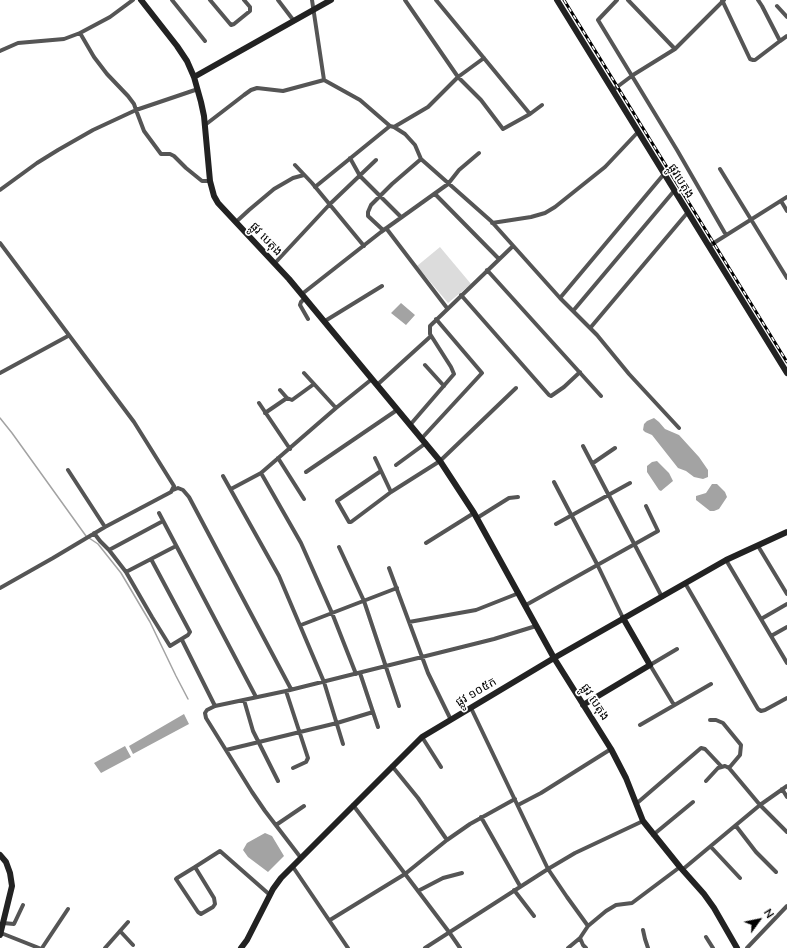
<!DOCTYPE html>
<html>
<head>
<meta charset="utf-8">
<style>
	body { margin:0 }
	#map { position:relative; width:787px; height:948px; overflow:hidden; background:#fff; font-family:Mulish,sans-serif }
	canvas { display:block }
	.north { position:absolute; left:739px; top:900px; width:40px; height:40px; -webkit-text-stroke:3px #fff; paint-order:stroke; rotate:57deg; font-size:11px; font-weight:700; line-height:16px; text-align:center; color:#000 }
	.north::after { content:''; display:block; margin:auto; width:14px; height:18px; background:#000; clip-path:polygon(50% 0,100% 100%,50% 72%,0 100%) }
</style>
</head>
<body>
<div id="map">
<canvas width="787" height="948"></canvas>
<div class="north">N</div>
</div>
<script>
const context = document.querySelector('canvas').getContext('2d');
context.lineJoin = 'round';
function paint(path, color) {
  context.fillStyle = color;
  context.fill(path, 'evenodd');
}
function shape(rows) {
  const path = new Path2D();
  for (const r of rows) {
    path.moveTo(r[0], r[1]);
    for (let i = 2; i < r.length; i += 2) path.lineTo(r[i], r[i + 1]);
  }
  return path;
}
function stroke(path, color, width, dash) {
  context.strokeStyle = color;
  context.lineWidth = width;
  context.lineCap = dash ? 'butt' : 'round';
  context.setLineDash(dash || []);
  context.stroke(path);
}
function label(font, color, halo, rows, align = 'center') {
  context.font = font + ' Mulish,"Noto Sans Khmer",sans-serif';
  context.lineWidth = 3.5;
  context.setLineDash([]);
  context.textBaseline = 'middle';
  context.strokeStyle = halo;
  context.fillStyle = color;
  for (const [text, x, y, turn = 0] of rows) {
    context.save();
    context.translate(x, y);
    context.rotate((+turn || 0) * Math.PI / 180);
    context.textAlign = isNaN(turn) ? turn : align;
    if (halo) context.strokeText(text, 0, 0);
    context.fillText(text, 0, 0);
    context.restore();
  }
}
const green = shape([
	[440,247,471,284,448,303,417,266]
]);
const water = shape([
	[401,303,415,315,406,325,391,313],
	[654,418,659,422,665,429,679,435,699,457,708,470,708,477,703,479,694,477,686,471,678,468,652,435,645,432,643,430,644,424,647,421],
	[657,461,669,473,673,481,661,491,659,490,647,472,647,466,652,462],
	[712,484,717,484,725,492,727,497,719,509,714,511,710,511,696,500,696,496,706,493],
	[184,714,189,724,133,754,129,746],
	[125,746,131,757,101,773,94,763],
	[265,833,272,836,284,856,268,872,248,857,243,850,247,843]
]);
const stream = shape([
	[0,418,12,433,86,536],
	[89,538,98,544,121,573,150,622,176,676,188,699]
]);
const street = shape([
	[172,0,205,41],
	[210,0,231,25,234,24,250,11,250,7,244,0],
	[278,0,294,21],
	[312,0,324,80],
	[405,0,458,77,481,100,503,129,530,114,542,105],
	[436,0,530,114],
	[617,0,598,20,677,150,726,235],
	[628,0,675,49],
	[722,0,750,59,753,60,755,60,780,41,762,6,758,0],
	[777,6,787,17],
	[780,41,787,36],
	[0,51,18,43,64,39,80,33,110,17,133,0],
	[198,89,136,110,144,131,161,154,170,154,174,156,186,168,202,181,210,181],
	[613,90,633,75,675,49,724,0],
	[205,125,244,95,251,90,257,88,283,91,324,80,360,100,390,126,394,127,405,134,415,145,421,159,491,221,560,298,597,335,629,374,679,428],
	[394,127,428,107,458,77,484,58],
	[350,158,360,176,401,217],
	[295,165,312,183,364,246],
	[720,169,787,278],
	[315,187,390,126],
	[0,190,37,163,58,150,93,130,136,110,134,104,128,96,107,74,94,57,80,33],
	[435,194,499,259],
	[781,201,787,211],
	[236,222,249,210,274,189,293,178,304,175],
	[492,223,531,217,545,213,555,207,605,167,638,132],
	[386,228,447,308],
	[383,230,368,216,368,212,371,205,392,184,421,159],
	[0,243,134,422,174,486,171,492,105,527,53,558,0,588],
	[709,246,787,197],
	[275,263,330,204,376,160],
	[487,270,601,396],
	[302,294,381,232,448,184,459,170,479,153],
	[461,295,549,395,551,396,564,387,580,372],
	[305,298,301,302,300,305,308,319],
	[560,298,664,174],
	[573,311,674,191],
	[325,321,382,286],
	[591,327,688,212],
	[425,365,444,386],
	[0,373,68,336],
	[304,373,336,408],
	[377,385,431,336],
	[280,390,287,398,292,400,314,384],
	[259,403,290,449],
	[265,413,287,398],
	[410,425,454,374,451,367,430,334,430,326,513,246],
	[422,438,482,373,436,319],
	[583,446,662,597],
	[278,458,304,499],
	[375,458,391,492],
	[593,463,615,448],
	[396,465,426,443],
	[68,470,105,527],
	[381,471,337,501,349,522,351,522,391,492,440,461,516,388],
	[306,472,397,410],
	[261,473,301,543,332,613,356,674],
	[223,476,279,576,324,682,343,744],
	[554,482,597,564,623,618],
	[231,489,261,473,336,408,372,379],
	[173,490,178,488,183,490,189,497,291,689],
	[159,513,256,697],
	[477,518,509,498,518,497],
	[556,524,630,483],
	[94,533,100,541,109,550,126,572,152,617,170,646,188,635,190,632,151,559],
	[426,543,474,513],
	[758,546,787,594],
	[339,547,364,601,399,706],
	[109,550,163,521],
	[726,560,787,663],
	[389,568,428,673,451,720],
	[126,572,176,546],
	[685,583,758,709,761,711,765,710,787,698],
	[526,605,658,531,646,506],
	[761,619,787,604],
	[409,622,476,610,519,593],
	[301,625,397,588],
	[771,636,787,627],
	[182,640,215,706],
	[360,673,378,727],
	[286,691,308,758,306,762,293,768],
	[244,700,253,731,278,781],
	[674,705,650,665,677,649],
	[471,708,548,869,567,897,588,926],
	[710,720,716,720,723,723,741,745,740,755,729,768],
	[640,725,711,684],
	[422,737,441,767],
	[226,750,337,723,373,712],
	[392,766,418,798,447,840],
	[706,781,718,768,725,766,729,768,760,805,787,832],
	[782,789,787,797],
	[636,804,701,748,705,749,721,766],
	[353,805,449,932,460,948],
	[518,805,541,793,611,749],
	[481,817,520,886],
	[276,825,304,806],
	[736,826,756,852,776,872],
	[653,835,693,802],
	[711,847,740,878],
	[301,858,265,811,252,792,206,718,205,713,207,710,215,706,286,691,494,639,536,626],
	[195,867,214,898,215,904,213,907,201,914,198,912,176,879,177,878,195,867,220,851,270,895],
	[293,867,348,948],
	[682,870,760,805,787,786],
	[514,890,534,916],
	[418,891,443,878,462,873],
	[330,920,405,874,447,840,470,824,515,799],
	[3,923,14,924,23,905],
	[643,930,645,939,648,948],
	[120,931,133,945],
	[1,933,39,948],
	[706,937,713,948],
	[580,938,583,945,586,948],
	[42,948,68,909],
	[105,948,128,922],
	[425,948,548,869,575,853,643,821],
	[568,948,580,938,588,926,606,911,616,905,632,903,680,867],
	[747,948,787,906]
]);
const secondary = shape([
	[141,0,177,46,187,61,194,77,201,102,204,116,210,181,214,196,218,203,289,279,440,461,474,513,554,658,611,749,626,778,643,821,680,867,704,894,714,908,737,948],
	[557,0,787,373],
	[194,77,331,0],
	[583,705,650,665,623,618],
	[0,855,6,862,10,873,12,886,0,935],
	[241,948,247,940,273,889,281,878,422,737,554,658,726,560,787,532]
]);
const rail = shape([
	[564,0,787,362]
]);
const streetNames = [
	["ផ្លូវបេតុង",681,181,58],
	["ផ្លូវ បេតុង",266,239,47],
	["ផ្លូវ ១០៥ក",476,692,-31],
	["ផ្លូវ បេតុង",595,702,57]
];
paint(green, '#dcdcdc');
paint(water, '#a3a3a3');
stroke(stream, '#a3a3a3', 1.5);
stroke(street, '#555', 4);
stroke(secondary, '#222', 6);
stroke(rail, '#000', 3);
stroke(rail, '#fff', 1.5, [4.5]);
label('12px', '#000', '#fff', streetNames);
</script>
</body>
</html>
